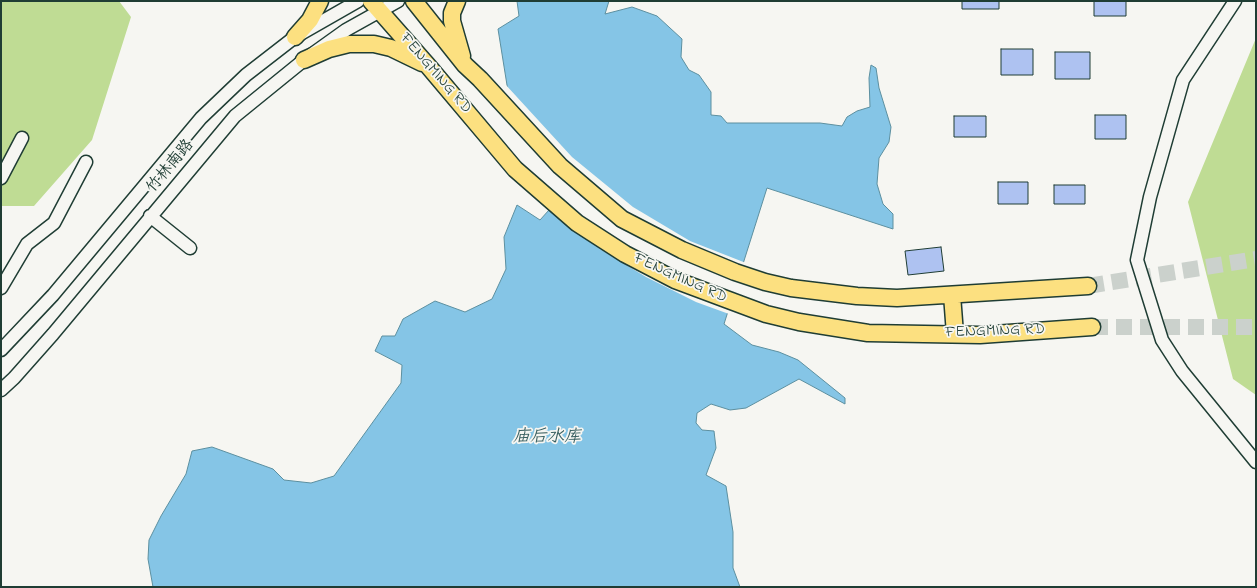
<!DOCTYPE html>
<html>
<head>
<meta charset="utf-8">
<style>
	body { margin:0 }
	#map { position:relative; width:1257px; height:588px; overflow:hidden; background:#f6f6f2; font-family:"Indie Flower",sans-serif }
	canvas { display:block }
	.frame { position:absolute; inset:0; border:2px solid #1f3d34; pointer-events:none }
</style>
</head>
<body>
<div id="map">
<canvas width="1257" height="588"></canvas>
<div class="frame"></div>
</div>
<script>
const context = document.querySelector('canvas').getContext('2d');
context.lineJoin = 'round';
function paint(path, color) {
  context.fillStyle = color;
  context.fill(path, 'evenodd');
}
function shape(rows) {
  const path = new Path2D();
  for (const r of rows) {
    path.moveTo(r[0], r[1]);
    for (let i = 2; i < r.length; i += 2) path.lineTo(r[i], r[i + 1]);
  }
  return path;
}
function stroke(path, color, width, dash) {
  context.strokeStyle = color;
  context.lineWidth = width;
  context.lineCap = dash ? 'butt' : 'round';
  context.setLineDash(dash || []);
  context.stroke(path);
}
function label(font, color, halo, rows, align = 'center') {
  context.font = font + ' "Indie Flower","LXGW WenKai TC",sans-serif';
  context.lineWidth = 3.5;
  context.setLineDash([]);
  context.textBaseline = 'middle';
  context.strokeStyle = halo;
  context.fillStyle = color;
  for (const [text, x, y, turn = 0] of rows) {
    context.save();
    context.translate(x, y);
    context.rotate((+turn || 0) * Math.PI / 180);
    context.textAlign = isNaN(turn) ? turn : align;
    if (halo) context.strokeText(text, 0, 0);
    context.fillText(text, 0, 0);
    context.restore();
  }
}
const green = shape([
	[1,1,119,1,131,17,92,140,34,206,1,206],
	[1256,38,1256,395,1233,379,1188,202]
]);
const water = shape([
	[517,1,609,1,605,14,632,7,657,16,682,39,681,57,689,70,699,75,711,92,711,115,721,116,727,123,820,123,842,126,847,117,857,111,870,107,869,78,871,65,876,68,879,88,891,127,889,142,879,158,877,184,883,204,893,214,893,229,767,188,724,324,752,345,779,352,798,360,845,398,845,404,799,379,746,408,730,410,711,404,697,413,696,423,702,430,714,431,716,448,706,475,726,486,733,532,733,568,740,587,153,587,148,559,149,540,161,516,186,474,192,451,212,447,273,469,284,480,311,483,334,476,401,383,402,365,375,351,382,336,395,336,403,319,435,301,465,312,492,299,506,269,504,237,517,205,540,220,549,210,515,135,498,29,519,16,517,1]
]);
const pier = shape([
	[505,84,572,157,633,207,690,241,746,263,729,314,696,302,646,277,600,249,541,196,513,136]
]);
const building = shape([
	[962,1,999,1,999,9,962,9,962,1],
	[1094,1,1126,1,1126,16,1094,16,1094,1],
	[1001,49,1033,49,1033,75,1001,75,1001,49],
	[1055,52,1090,52,1090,79,1055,79,1055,52],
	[1095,115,1126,115,1126,139,1095,139,1095,115],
	[954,116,986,116,986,137,954,137,954,116],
	[998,182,1028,182,1028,204,998,204,998,182],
	[1054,185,1085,185,1085,204,1054,204,1054,185],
	[941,247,944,271,908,275,905,251,941,247]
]);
const majorTunnel = shape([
	[1088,286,1256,259],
	[1092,327,1256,327]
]);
const minor = shape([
	[1235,1,1183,80,1150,197,1137,260,1162,340,1182,371,1256,462],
	[1,178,22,138],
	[150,216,190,248],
	[1,288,27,244,54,223,86,162],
	[1,350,53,295,201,118,246,75,295,37,358,1],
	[1,390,14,378,53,334,235,116,304,60,346,30,398,1]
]);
const major = shape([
	[371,1,429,67,515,169,577,223,625,254,675,280,766,314,799,322,868,333,980,335,1092,327],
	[414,1,465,65,480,79,560,166,622,219,682,250,735,272,765,282,791,288,857,296,897,298,1088,286],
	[457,1,452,13,452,21,462,56],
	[295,37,310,20,320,1],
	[304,60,329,49,349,44,374,44,391,48,422,63],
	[952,295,955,334]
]);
const streetNames = [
	["FENGMING RD",435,74,49],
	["竹林南路",171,167,-50],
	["FENGMING RD",680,279,24],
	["FENGMING RD",995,332,-2]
];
const waterNames = [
	["庙后水库",547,438]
];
paint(green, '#bfdc94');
paint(water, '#85c5e6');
stroke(water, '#5c8f9f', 1);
paint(pier, '#f6f6f2');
paint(building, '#aec2f1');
stroke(building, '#1f3d34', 1);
stroke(majorTunnel, '#cbd1cc', 16, [16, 8]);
stroke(minor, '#1f3d34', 15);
stroke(major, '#1f3d34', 19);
stroke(minor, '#f6f6f2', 12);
stroke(major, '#fce080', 16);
label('16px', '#1f3d34', '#f6f6f2', streetNames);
label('italic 17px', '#385f60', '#f6f6f2', waterNames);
</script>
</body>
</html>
